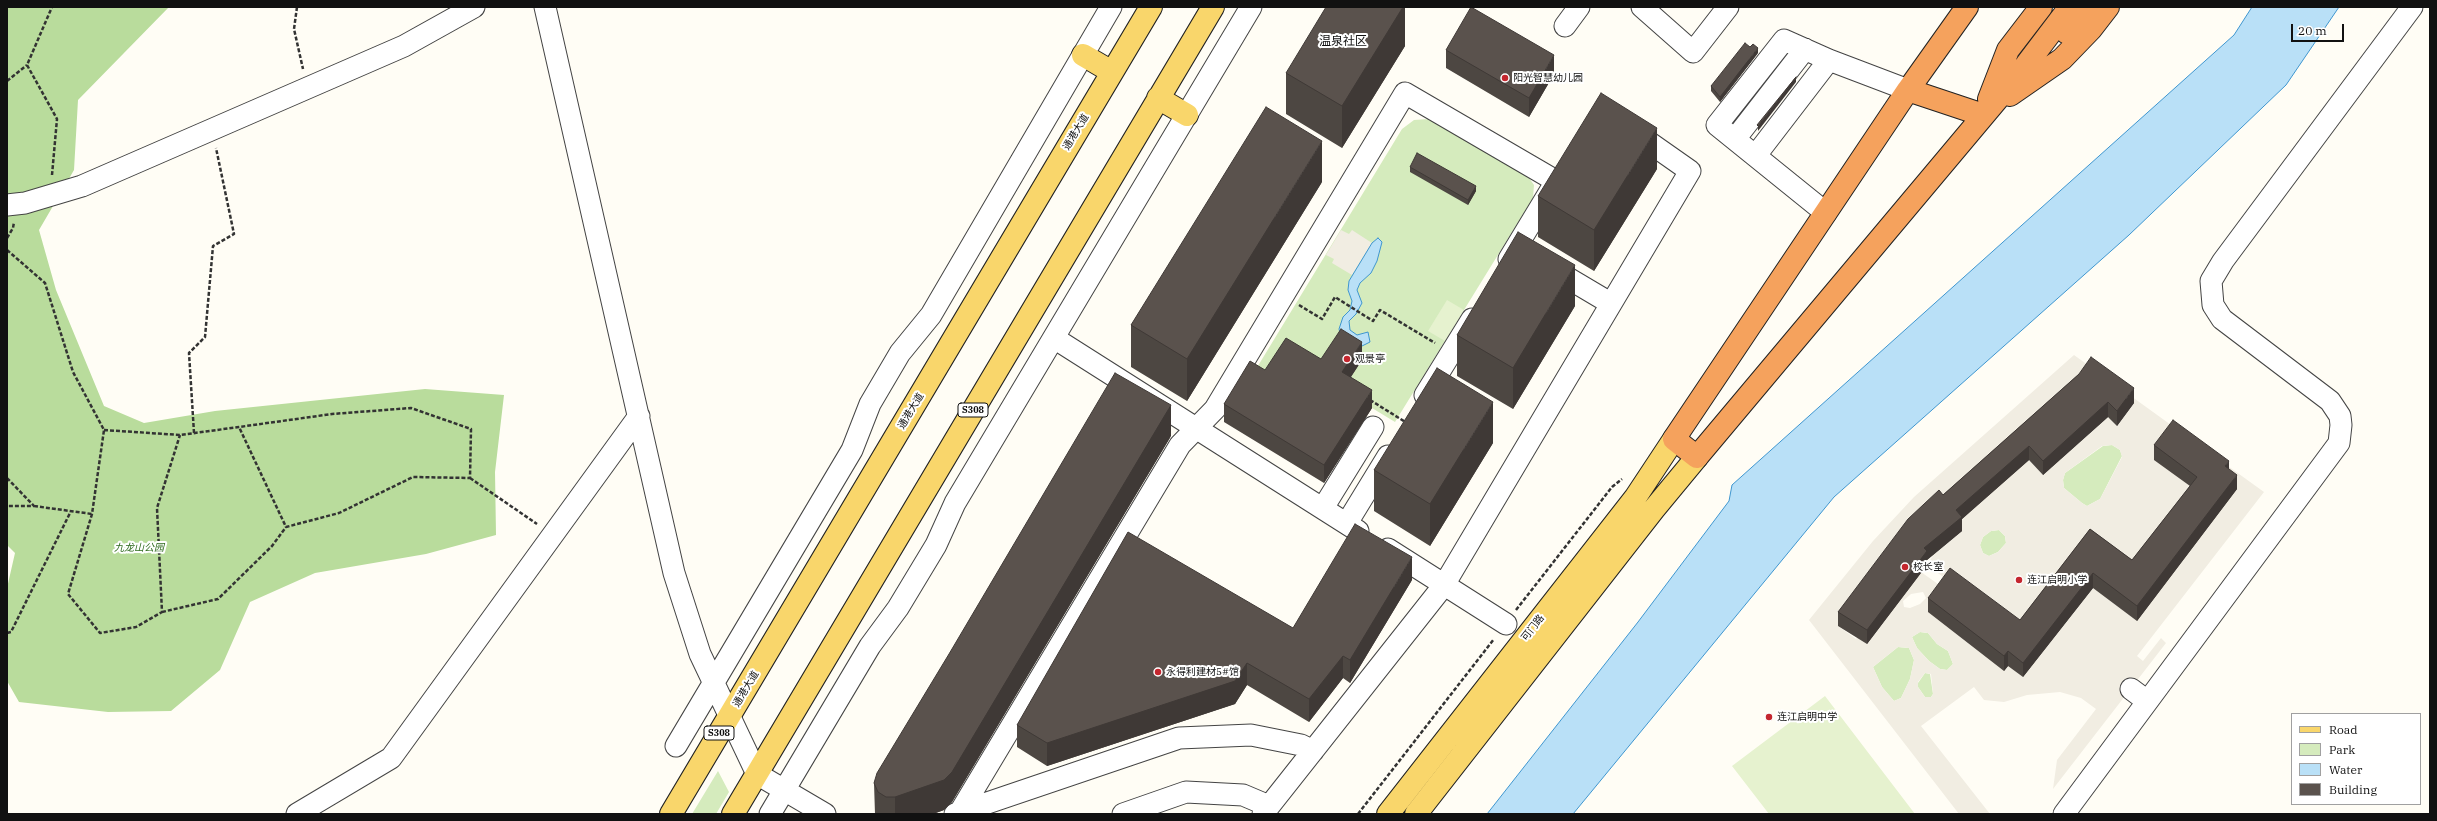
<!DOCTYPE html>
<html>
<head>
<meta charset="utf-8">
<style>
	body { margin:0 }
	#map { position:relative; width:2437px; height:821px; overflow:hidden; background:#fffdf5; font-family:"IBM Plex Serif",serif }
	canvas { display:block }
	.frame { position:absolute; inset:0; border:8px solid #111; pointer-events:none }
	.legend { position:absolute; left:2291px; top:713px; width:130px; height:92px; box-sizing:border-box; background:#fff; border:1px solid #a0a0a0; margin:0; padding:5px 7px; list-style:none; font-size:12px; color:#111 }
	.legend li { display:flex; align-items:center; gap:8px; height:20px }
	.legend b { width:20px; border:1px solid #a0a0a0 }
	.scale { position:absolute; left:2291px; top:24px; width:53px; height:18px; box-sizing:border-box; border:2px solid #111; border-top:0; padding-left:5px; font-size:12px; line-height:14px; white-space:nowrap; color:#111; -webkit-text-stroke:3px #fff; paint-order:stroke }
</style>
</head>
<body>
<div id="map">
<canvas width="2437" height="821"></canvas>
<div class="frame"></div>
<ul class="legend">
<li><b style="height:5px;background:#f9d66b"></b>Road</li>
<li><b style="height:11px;background:#d5ebbd"></b>Park</li>
<li><b style="height:11px;background:#b9e0f7"></b>Water</li>
<li><b style="height:11px;background:#5a524d"></b>Building</li>
</ul>
<div class="scale">20 m</div>
</div>
<script>
const context = document.querySelector('canvas').getContext('2d');
context.lineJoin = 'round';
function paint(path, color) {
  context.fillStyle = color;
  context.fill(path, 'evenodd');
}
function shape(rows) {
  const path = new Path2D();
  for (const r of rows) {
    path.moveTo(r[0], r[1]);
    for (let i = 2; i < r.length; i += 2) path.lineTo(r[i], r[i + 1]);
  }
  return path;
}
function stroke(path, color, width, dash) {
  context.strokeStyle = color;
  context.lineWidth = width;
  context.lineCap = dash ? 'butt' : 'round';
  context.setLineDash(dash || []);
  context.stroke(path);
}
function label(font, color, halo, rows, align = 'center') {
  context.font = font + ' "IBM Plex Serif","Noto Sans SC",serif';
  context.lineWidth = 4;
  context.setLineDash([]);
  context.textBaseline = 'middle';
  context.strokeStyle = halo;
  context.fillStyle = color;
  for (const [text, x, y, turn = 0] of rows) {
    context.save();
    context.translate(x, y);
    context.rotate((+turn || 0) * Math.PI / 180);
    context.textAlign = isNaN(turn) ? turn : align;
    if (halo) context.strokeText(text, 0, 0);
    context.fillText(text, 0, 0);
    context.restore();
  }
}
const green = shape([
	[1428,119,1527,175,1534,185,1533,198,1395,422,1372,408,1265,388,1250,379,1402,129,1414,120],
	[2112,445,2120,450,2122,456,2100,499,2087,506,2082,503,2064,488,2063,480,2065,473,2103,446],
	[1999,530,2005,536,2006,543,1998,552,1989,556,1983,553,1980,545,1983,537,1991,531],
	[1920,632,1928,633,1937,644,1948,651,1953,664,1947,670,1940,669,1929,661,1917,648,1912,637],
	[1898,647,1909,648,1914,660,1910,679,1901,698,1894,701,1882,687,1873,667],
	[1925,673,1930,674,1933,694,1931,697,1925,697,1918,687,1918,683],
	[718,771,729,792,716,814,692,814]
]);
const forest = shape([
	[7,7,169,7,78,100,74,170,39,230,56,290,104,406,144,423,215,411,425,389,504,395,495,472,496,535,426,554,315,573,250,602,220,670,171,711,108,712,19,702,7,681,7,588,15,553,7,545]
]);
const pitch = shape([
	[1447,300,1464,310,1445,341,1428,331],
	[1825,696,1915,814,1769,814,1732,766]
]);
const plaza = shape([
	[1341,230,1349,234,1352,230,1372,243,1352,275,1332,263,1334,259,1326,255],
	[2074,355,2264,492,2137,656,2143,661,2161,638,2166,643,2053,789,2057,760,2096,709,2081,698,2060,692,2027,695,2004,702,1984,700,1974,687,1921,726,1990,814,1959,814,1809,620,1873,541,1914,497],
	[2091,371,2134,403,2117,426,2108,417,2043,475,2029,460],
	[2112,445,2120,450,2122,457,2100,499,2087,506,2082,503,2064,488,2063,480,2065,473,2102,446],
	[2193,489,2137,620,2112,602,2101,578,2023,677,2008,666,2004,670,1945,589,1921,572,1856,639,1838,626,1962,531,1934,554,1927,565,2020,634,2104,568,2125,584],
	[1999,530,2005,536,2006,543,1998,552,1989,556,1983,553,1980,545,1983,537,1991,531],
	[1923,592,1926,598,1920,604,1910,608,1904,607,1903,601,1911,594],
	[1920,632,1928,633,1937,644,1948,651,1953,664,1947,670,1940,669,1929,661,1917,648,1912,637],
	[1898,647,1909,648,1914,660,1910,679,1901,698,1894,701,1882,687,1873,667],
	[1925,673,1931,674,1933,694,1931,697,1925,697,1918,687,1918,682]
]);
const water = shape([
	[2252,7,2339,7,2286,85,2129,235,1834,497,1573,814,1487,814,1638,622,1729,501,1732,485,2234,35,2252,7],
	[1378,238,1382,242,1377,261,1371,273,1360,283,1357,290,1362,303,1356,314,1349,321,1350,330,1357,335,1368,332,1370,342,1360,347,1341,337,1339,329,1343,317,1350,310,1352,301,1348,290,1349,281,1372,243,1378,238]
]);
const path = shape([
	[297,7,294,29,303,69],
	[7,81,27,65],
	[52,175,57,119,27,65,52,7],
	[7,238,13,228,14,222],
	[7,250,45,283,73,372,104,430,92,514,68,594,100,633,136,627,162,612,157,508,180,435],
	[1299,305,1322,319,1335,297,1373,321,1380,310,1435,343],
	[1370,400,1407,423],
	[104,430,180,435,239,427,332,414,411,408,471,429,470,478,413,477,339,513,286,527,239,427],
	[194,433,189,353,205,337,213,246,234,234,216,148],
	[7,478,34,506,7,506],
	[470,478,537,524],
	[34,506,92,514],
	[1516,610,1612,487,1622,479],
	[162,612,218,599,272,546,286,527],
	[7,633,11,632,71,511],
	[1358,814,1494,639]
]);
const minor = shape([
	[545,7,674,573,700,654,757,774,825,814],
	[1642,7,1693,52,1728,7],
	[1565,26,1579,7],
	[1735,139,1805,49],
	[1756,155,1829,60],
	[7,205,25,203,82,186,404,46,474,7],
	[1826,213,1717,125,1784,40,1829,60,1908,90],
	[1509,259,1552,188],
	[1551,268,1610,303],
	[1054,338,1358,531],
	[1425,395,1472,319],
	[1323,508,1373,427],
	[1347,523,1388,456],
	[1388,549,1506,624],
	[2131,689,2147,701],
	[676,746,852,450,870,404,900,353,931,315,1111,7],
	[960,812,1180,445,1215,409,1405,93,1556,181],
	[297,814,391,758,639,416],
	[770,814,870,646,898,608,936,545,955,503,1251,7],
	[955,814,1179,738,1251,735,1301,745,1313,751],
	[1123,814,1186,792,1243,795,1269,806],
	[1263,814,1444,585,1690,171,1633,131],
	[2064,814,2339,443,2341,425,2340,416,2330,401,2222,319,2213,305,2211,281,2223,261,2412,7]
]);
const major = shape([
	[1083,55,1112,72],
	[1158,98,1187,115],
	[671,814,1151,7],
	[733,814,1213,7],
	[1388,814,1635,498,1674,439],
	[1416,814,1654,509,1697,457]
]);
const highway = shape([
	[1967,7,1908,90,1674,439,1697,457,2026,65,2070,7],
	[2067,33,2088,7],
	[1908,90,1983,115],
	[2010,95,2062,59,2091,29,2108,7],
	[1989,99,2008,50,2041,7]
]);
const wall = shape([
	[1405,7,1405,46,1342,148,1286,114,1286,73],
	[1446,50,1554,74,1529,117,1446,68],
	[1758,53,1720,102,1711,91,1711,86],
	[1410,167,1476,191,1468,205,1410,172],
	[1657,169,1594,271,1538,237,1538,196],
	[1322,182,1187,401,1131,367,1131,325],
	[1575,306,1513,409,1457,376,1457,335],
	[1362,360,1351,377,1372,408,1324,483,1224,422,1224,404,1265,370],
	[2079,374,2134,403,2117,426,2108,417,2043,475,2029,460,1962,519,1962,531,1927,560,1927,565,1867,644,1838,626,1838,612,1943,495],
	[1171,436,952,802,944,810,933,814,875,814,874,783],
	[1493,443,1430,546,1374,511,1374,470],
	[2154,445,2229,469,2237,489,2137,621,2093,588,2023,677,2008,666,2004,671,1928,612,1928,598,2020,620,2090,529,2132,560,2190,486,2154,460],
	[1412,580,1350,683,1343,678,1309,722,1247,685,1235,704,1047,766,1017,747,1017,725,1293,628]
]);
const shadedWall = shape([
	[1403,7,1405,7,1405,46,1342,148,1342,106],
	[1758,48,1758,53,1720,102,1720,97],
	[1554,55,1554,74,1529,117,1529,98],
	[1796,77,1796,82,1758,131,1758,126],
	[1657,128,1657,169,1594,271,1594,230],
	[1322,141,1322,182,1187,401,1187,359],
	[1476,186,1476,191,1468,205,1468,200],
	[1575,265,1575,306,1513,409,1513,368],
	[1362,342,1362,360,1342,390,1342,372],
	[2134,388,2134,403,2117,426,2117,411],
	[1372,390,1372,408,1324,483,1324,465],
	[1493,402,1493,443,1430,546,1430,504],
	[2108,402,2108,417,2043,475,2043,461],
	[1171,405,1171,436,952,802,944,810,933,814,895,814,895,797],
	[2029,446,2029,460,1962,519,1962,531,1927,560,1927,565,1867,644,1867,630,1924,548,1956,510],
	[2229,461,2229,475,2225,466],
	[2237,475,2237,489,2137,621,2137,606],
	[1412,557,1412,580,1350,683,1350,660],
	[2093,573,2093,588,2023,677,2023,663],
	[2008,651,2008,666,2004,671,2004,656],
	[1343,656,1343,678,1309,722,1309,699],
	[1247,663,1247,685,1235,704,1047,766,1047,743]
]);
const building = shape([
	[1326,7,1403,7,1342,106,1286,73,1326,7],
	[1471,7,1554,55,1529,98,1446,50,1471,7],
	[1745,43,1750,47,1753,44,1758,48,1720,97,1711,86,1745,43],
	[1796,77,1758,126,1757,125,1796,77],
	[1601,93,1657,128,1594,230,1538,196,1601,93],
	[1266,107,1322,141,1187,359,1131,325,1266,107],
	[1417,153,1476,186,1468,200,1410,167,1417,153],
	[1518,232,1575,265,1513,368,1457,335,1518,232],
	[1341,329,1362,342,1342,372,1372,390,1324,465,1224,404,1250,361,1265,370,1286,338,1321,359,1341,329],
	[2091,357,2134,388,2117,411,2108,402,2043,461,2029,446,1956,510,1962,517,1924,548,1927,551,1867,630,1838,612,1908,519,1939,490,1943,495,2079,374,2091,357],
	[1437,368,1493,402,1430,504,1374,470,1437,368],
	[1115,373,1171,405,952,772,944,780,895,797,886,797,878,792,874,783,877,773,949,654,1115,373],
	[2173,420,2229,461,2225,466,2237,475,2137,606,2093,573,2023,663,2008,651,2004,656,1928,598,1950,568,2020,620,2090,529,2132,560,2197,477,2154,445,2173,420],
	[1355,524,1412,557,1350,660,1343,656,1309,699,1247,663,1235,681,1047,743,1017,725,1128,532,1293,628,1355,524]
]);
const markers = [
	[1505,78,4,"#c4262e"],
	[1347,359,4,"#c4262e"],
	[1905,567,4,"#c4262e"],
	[2019,580,4,"#c4262e"],
	[1158,672,4,"#c4262e"],
	[1769,717,4,"#c4262e"]
];
const shields = [
	[973,410,30],
	[719,733,30]
];
const shieldNames = [
	["S308",973,410],
	["S308",719,733]
];
const poiNames = [
	["阳光智慧幼儿园",1513,78],
	["观景亭",1355,359],
	["校长室",1913,567],
	["连江启明小学",2027,580],
	["永得利建材5#馆",1166,672],
	["连江启明中学",1777,717]
];
const streetNames = [
	["通港大道",1076,132,-59],
	["通港大道",911,411,-59],
	["可门路",1533,628,-52],
	["通港大道",746,689,-59]
];
const parkNames = [
	["九龙山公园",139,548]
];
const quarterNames = [
	["温泉社区",1343,42]
];
paint(green, '#d5ebbd');
paint(forest, '#b9dc9c');
paint(pitch, '#e6f2cf');
paint(plaza, '#f1ede2');
paint(water, '#b9e0f7');
stroke(water, '#3f96cf', 1);
stroke(minor, '#444', 23);
stroke(major, '#222', 24);
stroke(highway, '#222', 24);
stroke(path, '#333', 2.5, [4, 2]);
stroke(minor, '#fff', 21);
stroke(major, '#f9d66b', 22);
stroke(highway, '#f5a25d', 22);
paint(wall, '#4d4742');
paint(shadedWall, '#3f3936');
paint(building, '#5a524d');
stroke(building, '#3f3936', 1);
for (const [x, y, r, color] of markers) {
  const dot = new Path2D();
  dot.arc(x, y, r, 0, 2 * Math.PI);
  context.fillStyle = color;
  context.fill(dot);
  stroke(dot, '#fff', 1.5);
}
for (const [x, y, w] of shields) {
  const box = new Path2D();
  box.roundRect(x - w / 2, y - 7, w, 14, 3);
  context.fillStyle = '#fff';
  context.fill(box);
  stroke(box, '#111', 1);
}
label('bold 9px', '#111', null, shieldNames);
label('10px', '#111', '#fff', poiNames, 'left');
label('10px', '#111', '#fff', streetNames);
label('italic 10px', '#2f6b1f', '#fff', parkNames);
label('12px', '#111', '#fff', quarterNames);
</script>
</body>
</html>
